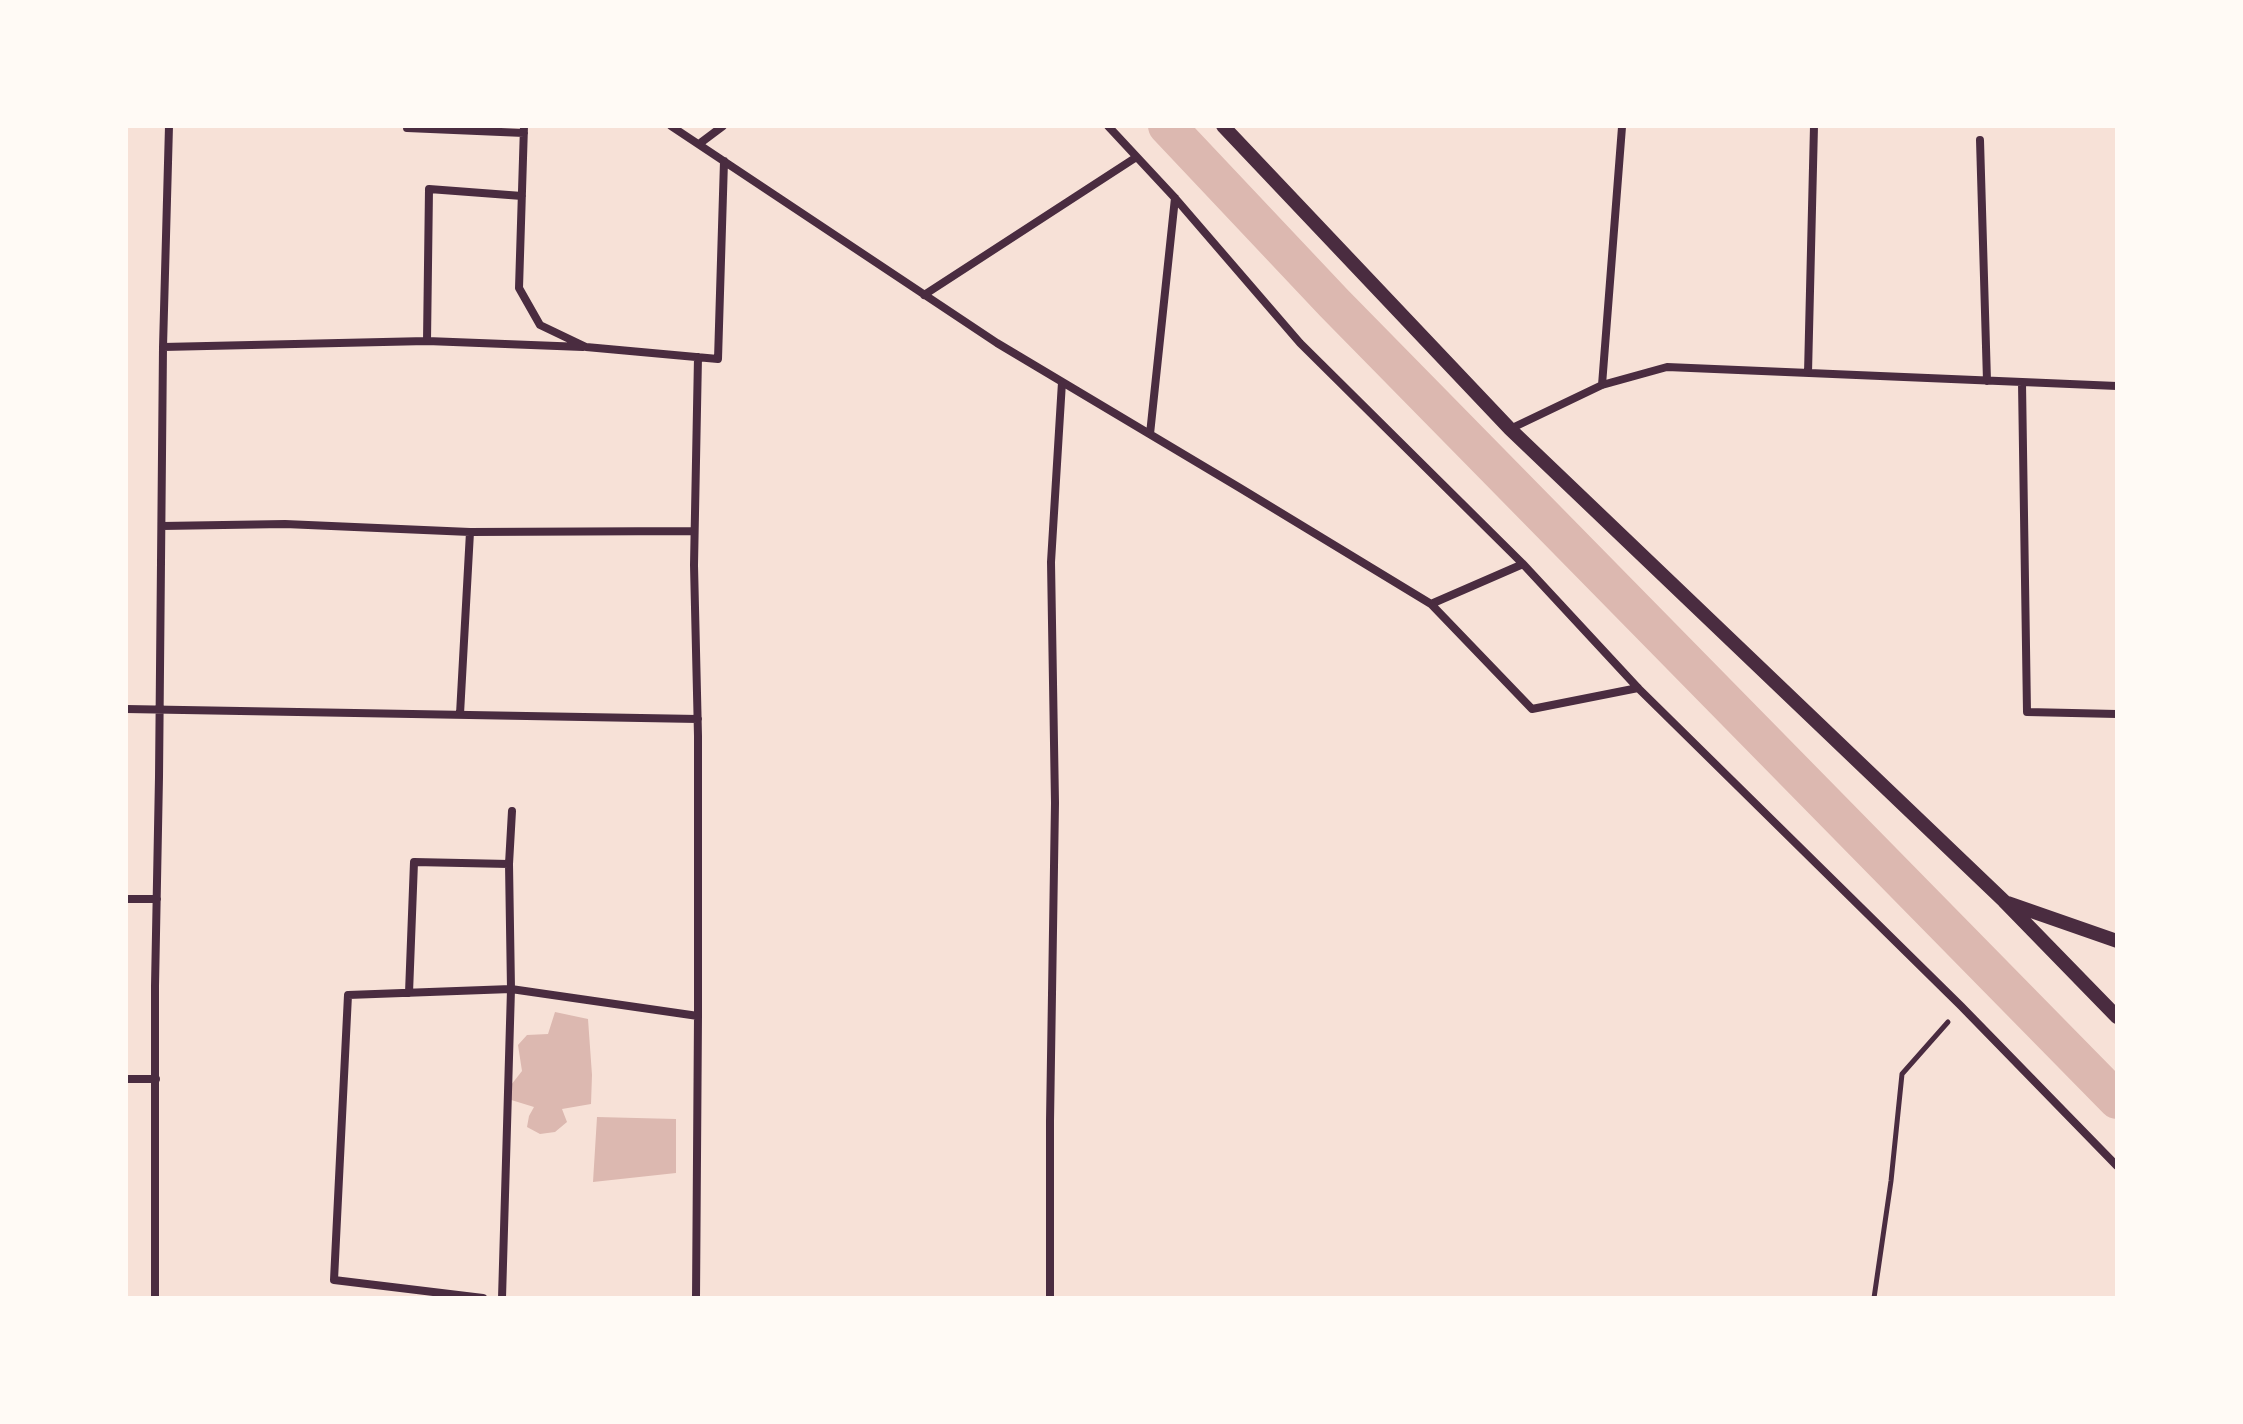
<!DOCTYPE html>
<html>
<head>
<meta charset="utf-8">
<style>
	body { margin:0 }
	#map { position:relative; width:2243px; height:1424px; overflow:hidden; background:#f7e1d7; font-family:"IBM Plex Serif",serif }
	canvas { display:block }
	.frame { position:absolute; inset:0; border:128px solid #fffaf5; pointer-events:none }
</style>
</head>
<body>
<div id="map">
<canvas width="2243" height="1424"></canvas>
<div class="frame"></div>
</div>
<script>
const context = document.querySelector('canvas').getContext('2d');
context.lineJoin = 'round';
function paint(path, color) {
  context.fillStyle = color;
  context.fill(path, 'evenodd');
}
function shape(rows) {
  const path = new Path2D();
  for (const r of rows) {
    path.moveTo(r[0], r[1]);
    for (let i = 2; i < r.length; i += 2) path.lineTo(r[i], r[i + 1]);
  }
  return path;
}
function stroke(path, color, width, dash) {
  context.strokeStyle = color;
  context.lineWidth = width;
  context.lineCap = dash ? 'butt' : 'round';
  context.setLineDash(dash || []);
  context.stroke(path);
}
const water = shape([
	[555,1012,588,1019,592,1075,591,1104,562,1109,567,1122,555,1132,540,1134,527,1127,529,1116,534,1107,508,1099,511,1085,522,1071,518,1045,527,1035,548,1034],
	[597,1117,676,1119,676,1173,593,1182]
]);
const canal = shape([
	[1167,126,1334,303,2117,1100]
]);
const path = shape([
	[1874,1298,1891,1181,1902,1074,1948,1022]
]);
const minor = shape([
	[407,126,407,128,524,133],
	[524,126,519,288,540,325,586,347,718,359,724,161],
	[671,126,997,343,1240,488,1431,604,1523,564],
	[1108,126,1175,198,1300,343,1523,564,1638,688,1961,1006,2117,1166],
	[1980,140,1987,381],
	[699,144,723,126],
	[924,295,1135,158],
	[427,341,429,189,522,196],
	[163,347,427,341,583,347],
	[698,357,694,565,698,736,698,1016],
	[1808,373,1814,126],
	[2022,383,2027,712,2117,714],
	[1602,385,1622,127],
	[1510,429,1602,385,1667,367,2117,386],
	[1150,434,1175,198],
	[162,526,285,524,470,532,460,714],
	[470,532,694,531],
	[1431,604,1532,709,1638,688],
	[126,709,698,719],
	[512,811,509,864,511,989,698,1016,696,1298],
	[126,899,157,899],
	[409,993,414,862,509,864],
	[126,1079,156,1079],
	[155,1298,155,986,159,777,163,347,169,126],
	[483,1298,334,1280,348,995,511,989,502,1298],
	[1050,1298,1050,1121,1055,803,1051,562,1062,382]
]);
const tertiary = shape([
	[1223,126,1510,429,2004,901,2117,1017],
	[2008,903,2117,941]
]);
paint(water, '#dcb8b0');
stroke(canal, '#dcb8b0', 38);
stroke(path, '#4a2c40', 5);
stroke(minor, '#4a2c40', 8);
stroke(tertiary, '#4a2c40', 14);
</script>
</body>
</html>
